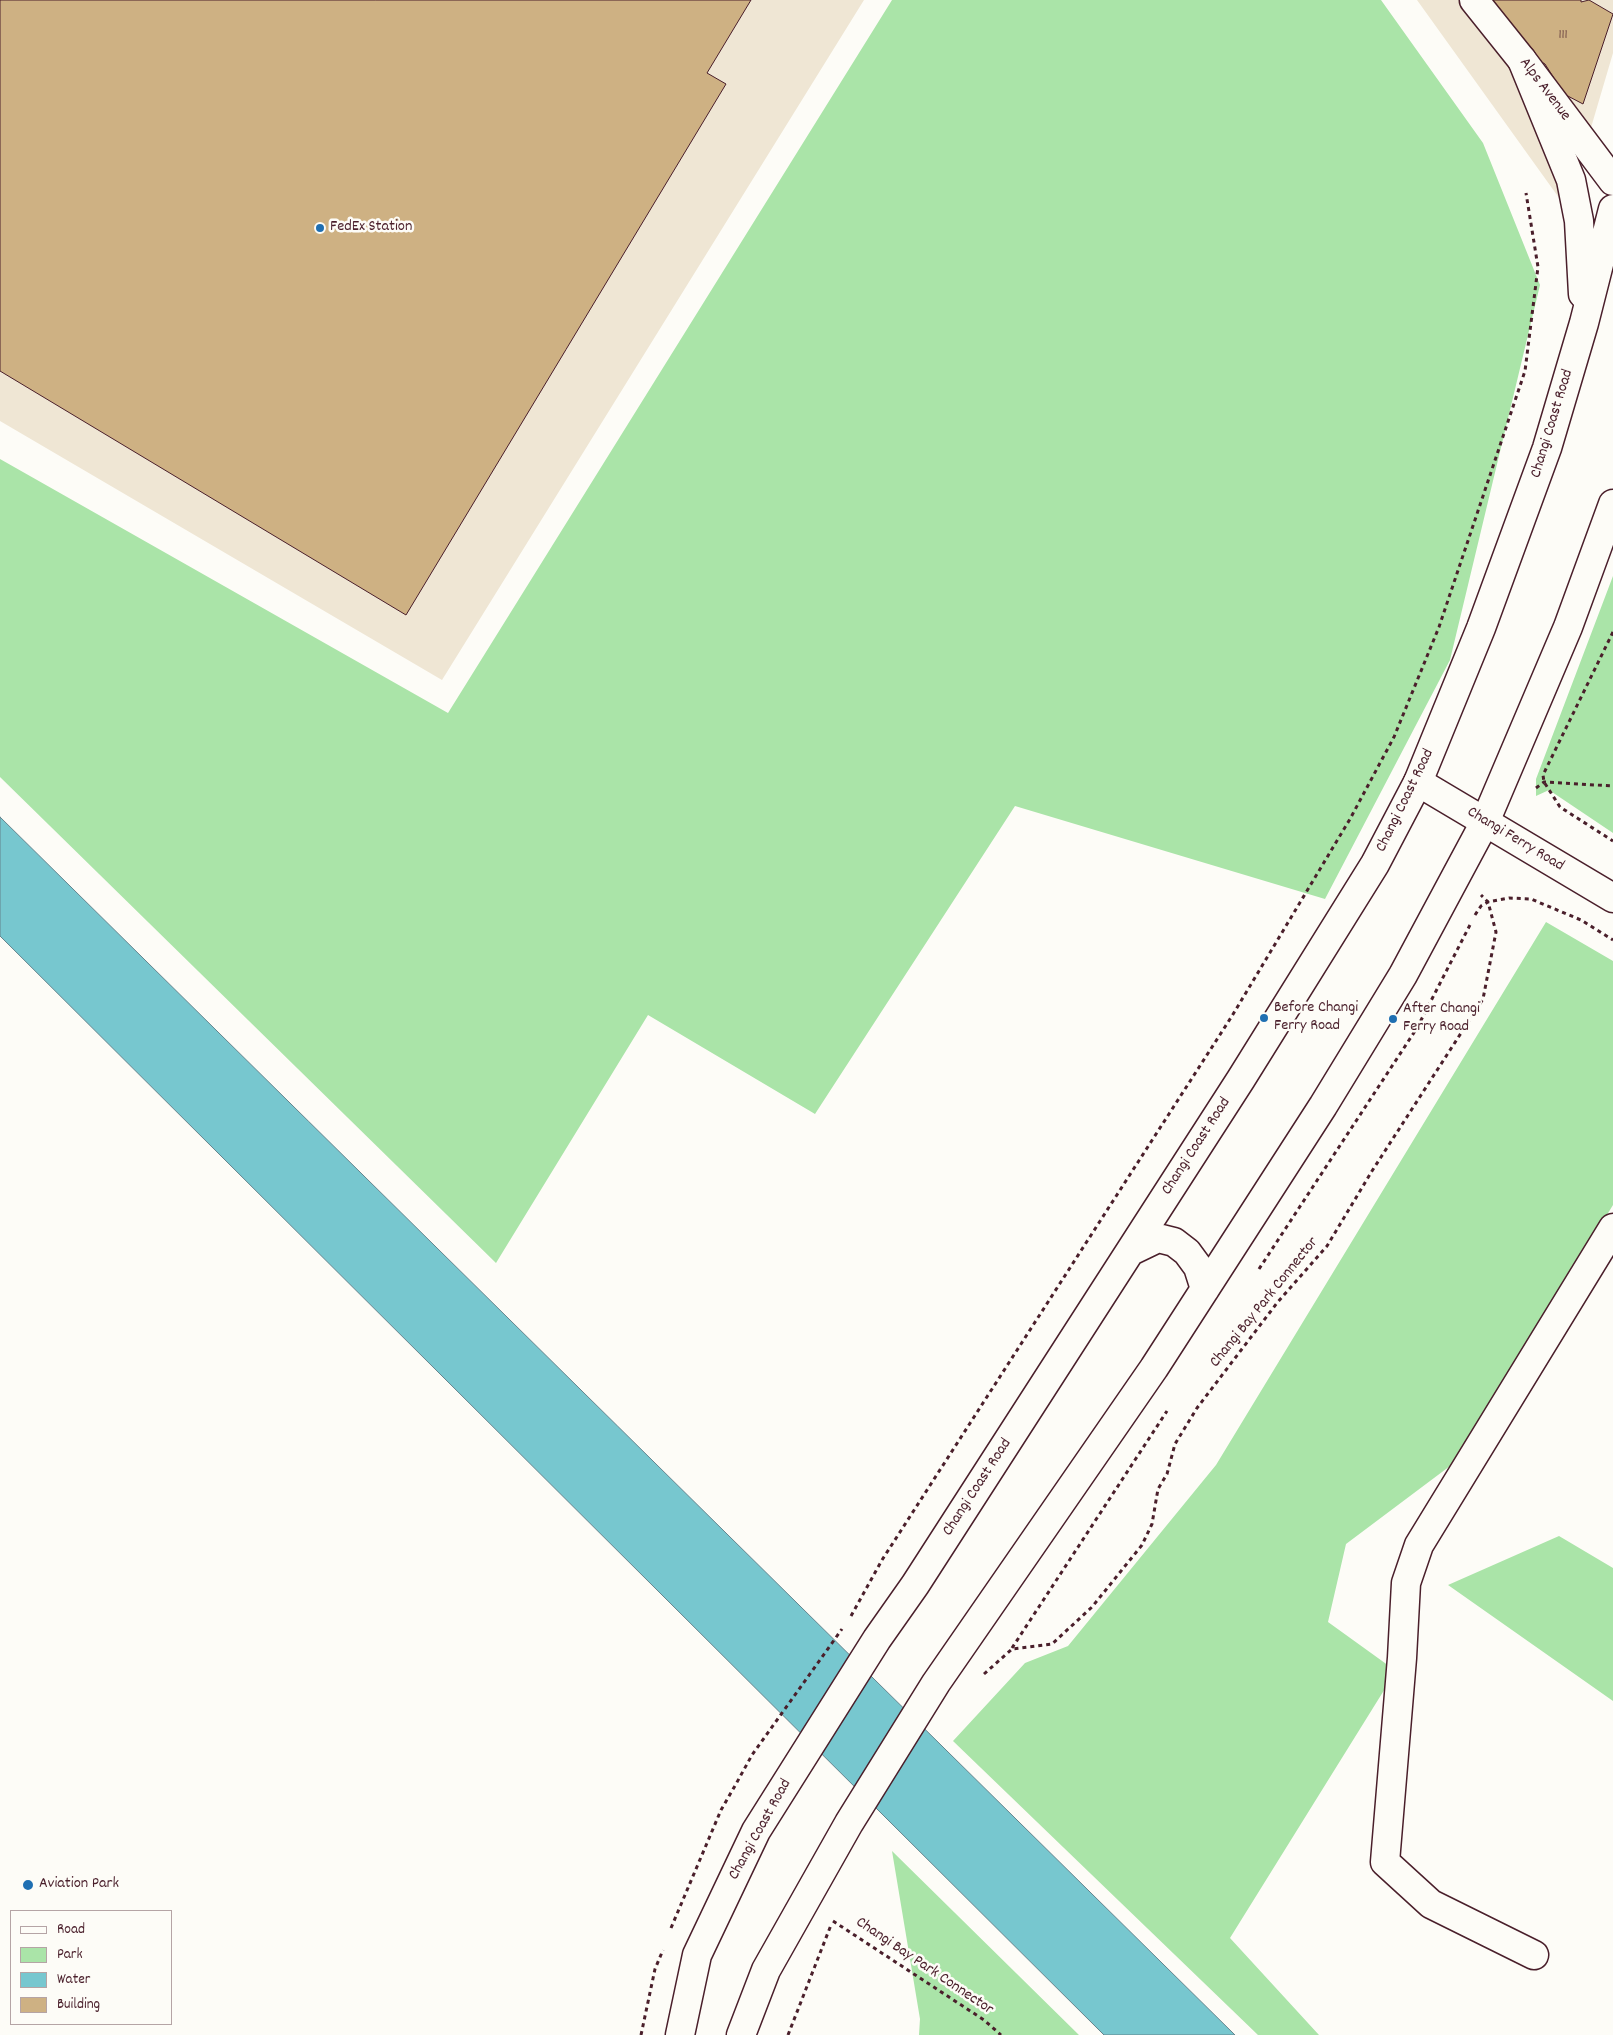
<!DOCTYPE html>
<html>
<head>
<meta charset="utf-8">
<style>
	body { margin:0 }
	#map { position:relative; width:1613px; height:2035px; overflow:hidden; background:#fdfcf7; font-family:Dekko,sans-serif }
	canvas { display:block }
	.legend { position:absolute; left:10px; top:1910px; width:162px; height:115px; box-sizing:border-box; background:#fdfcf7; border:1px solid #b5a4a5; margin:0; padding:6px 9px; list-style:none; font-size:15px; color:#4a1f2b }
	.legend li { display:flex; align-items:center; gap:10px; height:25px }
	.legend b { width:25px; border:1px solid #b5a4a5 }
</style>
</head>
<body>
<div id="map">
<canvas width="1613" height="2035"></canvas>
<ul class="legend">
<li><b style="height:6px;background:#fdfcf7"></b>Road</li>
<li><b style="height:14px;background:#aae4a8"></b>Park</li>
<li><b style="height:14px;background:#77c7cf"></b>Water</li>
<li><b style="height:14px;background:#ceb183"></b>Building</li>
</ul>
</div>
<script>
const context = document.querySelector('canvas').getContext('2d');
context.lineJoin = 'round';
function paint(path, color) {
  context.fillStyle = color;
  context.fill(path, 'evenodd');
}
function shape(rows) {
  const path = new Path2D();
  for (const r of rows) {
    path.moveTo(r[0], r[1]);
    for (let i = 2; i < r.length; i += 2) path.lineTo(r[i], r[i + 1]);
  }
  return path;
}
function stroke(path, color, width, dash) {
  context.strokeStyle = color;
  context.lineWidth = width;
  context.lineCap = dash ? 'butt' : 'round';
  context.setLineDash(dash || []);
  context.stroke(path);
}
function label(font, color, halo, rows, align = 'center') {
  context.font = font + ' Dekko,sans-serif';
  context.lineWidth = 5;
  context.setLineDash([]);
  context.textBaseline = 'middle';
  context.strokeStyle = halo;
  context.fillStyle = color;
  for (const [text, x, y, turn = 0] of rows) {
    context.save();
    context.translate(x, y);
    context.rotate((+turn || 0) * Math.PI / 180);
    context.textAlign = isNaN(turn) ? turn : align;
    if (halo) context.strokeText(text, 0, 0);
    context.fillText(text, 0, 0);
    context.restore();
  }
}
const built = shape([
	[0,0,864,0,442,680,0,421],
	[1417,0,1613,0,1613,53,1567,209]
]);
const green = shape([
	[892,0,1381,0,1483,143,1540,285,1450,660,1325,899,1015,806,815,1114,648,1015,496,1263,0,777,0,459,448,713],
	[1613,576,1613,833,1549,790,1536,796,1536,779],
	[1546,922,1613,961,1613,1205,1454,1463,1346,1544,1328,1622,1396,1671,1230,1938,1319,2035,1258,2035,953,1741,1025,1663,1068,1646,1216,1465],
	[1559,1536,1613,1568,1613,1701,1448,1585],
	[892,1851,1079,2035,919,2035,920,2019]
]);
const water = shape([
	[0,817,1235,2035,1104,2035,0,936,0,817]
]);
const building = shape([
	[0,0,751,0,707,73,726,84,406,615,0,371,0,0],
	[1492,0,1581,0,1581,2,1589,0,1613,14,1583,104,1564,94,1545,64,1535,58,1492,0]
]);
const path = shape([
	[1613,632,1543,775,1544,782,1560,807,1613,841],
	[1536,788,1544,782,1613,786],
	[1475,915,1481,906,1488,902,1509,898,1531,899,1581,920,1613,940],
	[1259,1269,1417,1028,1471,923],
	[851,1616,882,1560,1232,1016,1350,819,1394,737,1439,627,1525,371,1538,267,1526,193],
	[1012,1648,1167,1411],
	[984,1674,1012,1649,1052,1644,1092,1607,1142,1545,1152,1524,1158,1489,1167,1474,1175,1444,1197,1408,1277,1303,1327,1246,1372,1171,1483,999,1496,932,1488,902,1481,895],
	[833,1921,984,2020,1001,2035],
	[671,1928,721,1810,736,1784,752,1755,842,1629],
	[641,2035,655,1969,663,1950],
	[788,2035,831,1925]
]);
const minor = shape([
	[1474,0,1522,60,1613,181],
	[1418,782,1613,898],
	[1534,1955,1431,1904,1385,1862,1402,1658,1406,1583,1419,1545,1613,1228]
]);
const major = shape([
	[1522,60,1571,180,1579,221,1583,294],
	[1131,1251,1158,1238,1174,1242,1187,1252,1198,1267,1205,1289],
	[680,2035,697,1955,756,1831,877,1639,915,1585,1241,1079,1375,864,1418,782,1481,628,1547,448,1584,323,1613,209],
	[741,2035,766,1970,849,1823,936,1683,1154,1368,1323,1106,1403,975,1485,822,1568,627,1613,504]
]);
const markers = [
	[320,228,5,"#1f6fb2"],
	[1264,1018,5,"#1f6fb2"],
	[1393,1019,5,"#1f6fb2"],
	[28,1885,6,"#1f6fb2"]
];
const numberNames = [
	["111",1563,36]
];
const streetNames = [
	["Alps Avenue",1544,90,53],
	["Changi Coast Road",1553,424,-73],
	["Changi Coast Road",1406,801,-64],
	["Changi Ferry Road",1515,840,31],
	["Changi Coast Road",1197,1147,-57],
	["Changi Bay Park Connector",1265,1303,-51],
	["Changi Coast Road",978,1488,-57],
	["Changi Coast Road",761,1830,-61],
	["Changi Bay Park Connector",924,1967,34]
];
const poiNames = [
	["FedEx Station",330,228],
	["Before Changi",1274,1009],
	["Ferry Road",1274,1027],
	["After Changi",1403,1010],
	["Ferry Road",1403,1028],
	["Aviation Park",39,1885]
];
paint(built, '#efe6d4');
paint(green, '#aae4a8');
paint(water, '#77c7cf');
stroke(water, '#65848d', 1);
paint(building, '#ceb183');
stroke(building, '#4a1f2b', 1);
stroke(minor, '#4a1f2b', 31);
stroke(major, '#4a1f2b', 31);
stroke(path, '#4a1f2b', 3, [4, 4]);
stroke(minor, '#fdfcf7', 28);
stroke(major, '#fdfcf7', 28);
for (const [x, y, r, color] of markers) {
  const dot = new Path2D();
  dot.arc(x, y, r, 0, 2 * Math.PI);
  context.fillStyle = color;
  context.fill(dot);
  stroke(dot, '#fdfcf7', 2);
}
label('14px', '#6b4441', null, numberNames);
label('16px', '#4a1f2b', '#fdfcf7', streetNames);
label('16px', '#4a1f2b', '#fdfcf7', poiNames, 'left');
</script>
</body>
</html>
